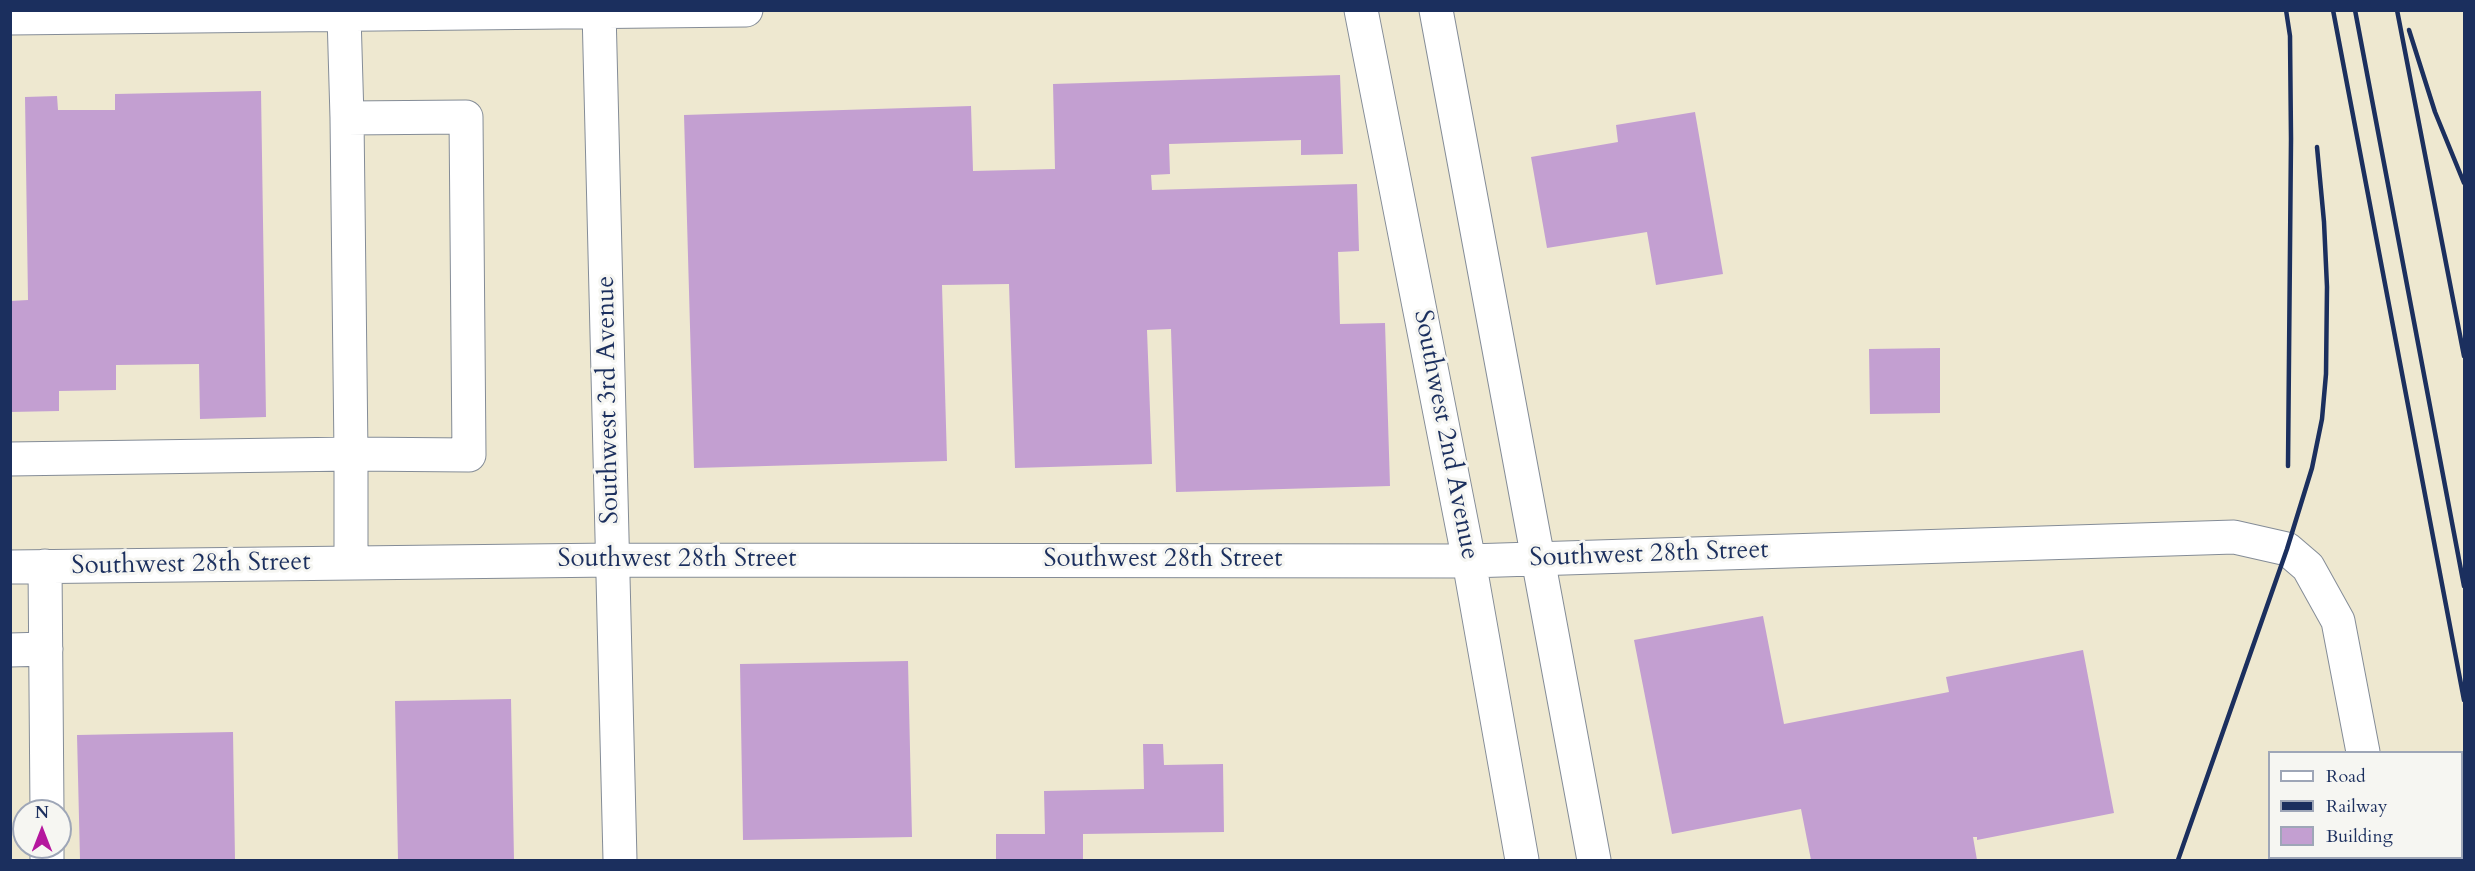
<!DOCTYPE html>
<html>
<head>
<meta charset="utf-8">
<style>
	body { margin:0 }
	#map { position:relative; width:2475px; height:871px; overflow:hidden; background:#eee8d0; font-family:Cardo,serif }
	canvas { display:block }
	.frame { position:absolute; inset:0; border:12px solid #1b2f5e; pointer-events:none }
	.legend { position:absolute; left:2268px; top:751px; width:195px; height:108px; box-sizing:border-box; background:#f6f6f2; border:2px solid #9ea6b7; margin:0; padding:8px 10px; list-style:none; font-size:18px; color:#1b2f5e }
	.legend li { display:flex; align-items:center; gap:12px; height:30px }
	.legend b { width:30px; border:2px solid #9ea6b7 }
	.north { position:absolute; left:12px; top:799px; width:60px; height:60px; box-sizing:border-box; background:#f6f6f2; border:2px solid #9ea6b7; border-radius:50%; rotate:0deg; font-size:16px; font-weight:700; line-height:24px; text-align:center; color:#1b2f5e }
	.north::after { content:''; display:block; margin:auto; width:21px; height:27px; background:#b5179e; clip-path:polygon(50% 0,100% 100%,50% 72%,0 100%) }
</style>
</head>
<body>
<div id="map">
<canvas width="2475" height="871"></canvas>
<div class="frame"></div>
<ul class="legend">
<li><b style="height:8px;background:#fff"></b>Road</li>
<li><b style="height:8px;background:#1b2f5e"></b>Railway</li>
<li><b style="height:16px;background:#c39fd1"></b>Building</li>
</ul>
<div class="north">N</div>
</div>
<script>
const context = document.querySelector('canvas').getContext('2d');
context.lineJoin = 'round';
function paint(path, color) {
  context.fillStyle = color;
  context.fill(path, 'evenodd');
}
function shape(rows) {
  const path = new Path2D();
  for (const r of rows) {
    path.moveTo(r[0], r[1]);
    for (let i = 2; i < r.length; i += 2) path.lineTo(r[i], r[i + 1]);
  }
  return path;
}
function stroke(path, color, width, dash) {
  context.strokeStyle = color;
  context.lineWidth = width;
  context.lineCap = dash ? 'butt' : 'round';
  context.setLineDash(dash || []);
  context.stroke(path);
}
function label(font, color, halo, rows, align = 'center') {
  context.font = font + ' Cardo,serif';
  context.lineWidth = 6;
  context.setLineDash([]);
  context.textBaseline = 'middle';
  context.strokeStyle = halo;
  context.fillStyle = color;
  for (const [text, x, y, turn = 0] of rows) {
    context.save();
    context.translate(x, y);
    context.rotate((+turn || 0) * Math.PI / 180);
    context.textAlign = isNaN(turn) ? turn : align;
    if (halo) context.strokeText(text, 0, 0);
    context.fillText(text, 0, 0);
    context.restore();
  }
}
const building = shape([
	[1340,75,1343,154,1301,155,1301,140,1169,144,1170,174,1151,175,1152,190,1357,184,1359,251,1338,252,1340,324,1385,323,1390,486,1176,492,1171,329,1147,330,1152,464,1015,468,1009,284,942,285,947,461,694,468,684,115,971,106,973,171,1055,169,1053,84],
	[261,91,266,417,200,419,199,364,116,365,116,390,59,391,59,411,10,412,10,301,28,300,25,97,57,96,58,110,115,110,115,94],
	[1695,112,1723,274,1656,285,1647,232,1547,248,1531,157,1618,142,1616,125],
	[1940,348,1940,413,1870,414,1869,349],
	[1763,616,1784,724,1949,692,1946,677,2083,650,2114,813,1977,840,1977,837,1973,837,1977,860,1811,860,1801,809,1672,834,1634,640],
	[908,661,912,837,743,840,740,664],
	[511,699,514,860,398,860,395,701],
	[233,732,235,860,80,860,77,735],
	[1143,744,1163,744,1164,765,1223,764,1224,832,1083,834,1083,860,996,860,996,834,1045,834,1044,791,1144,789]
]);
const minor = shape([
	[599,10,620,860],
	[1361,10,1469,561,1522,860],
	[1436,10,1594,860],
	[344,15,347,118],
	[10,18,746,10],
	[10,459,351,454,469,455,466,117,347,118,351,454,351,563],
	[45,566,47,811],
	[10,567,613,560,1469,561,2234,537,2287,549,2308,567,2338,621,2363,752],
	[10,650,46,649],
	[47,847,47,860],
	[2382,858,2383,860]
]);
const rail = shape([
	[2286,10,2290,36,2291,139,2288,466],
	[2333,10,2464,700],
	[2355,10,2464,586],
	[2397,10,2464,356],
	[2409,30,2435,112,2464,183],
	[2178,860,2287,549,2312,468,2322,419,2326,374,2327,287,2324,222,2317,147]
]);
const streetNames = [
	["Southwest 3rd Avenue",609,400,-91],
	["Southwest 2nd Avenue",1445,435,79],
	["Southwest 28th Street",1649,555,-2],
	["Southwest 28th Street",677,560],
	["Southwest 28th Street",1163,560],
	["Southwest 28th Street",191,565,-1]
];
paint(building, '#c39fd1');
stroke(minor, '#848c97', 35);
stroke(minor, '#fff', 33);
stroke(rail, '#1b2f5e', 4.5);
label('26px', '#1b2f5e', '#f6f6f2', streetNames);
</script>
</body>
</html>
